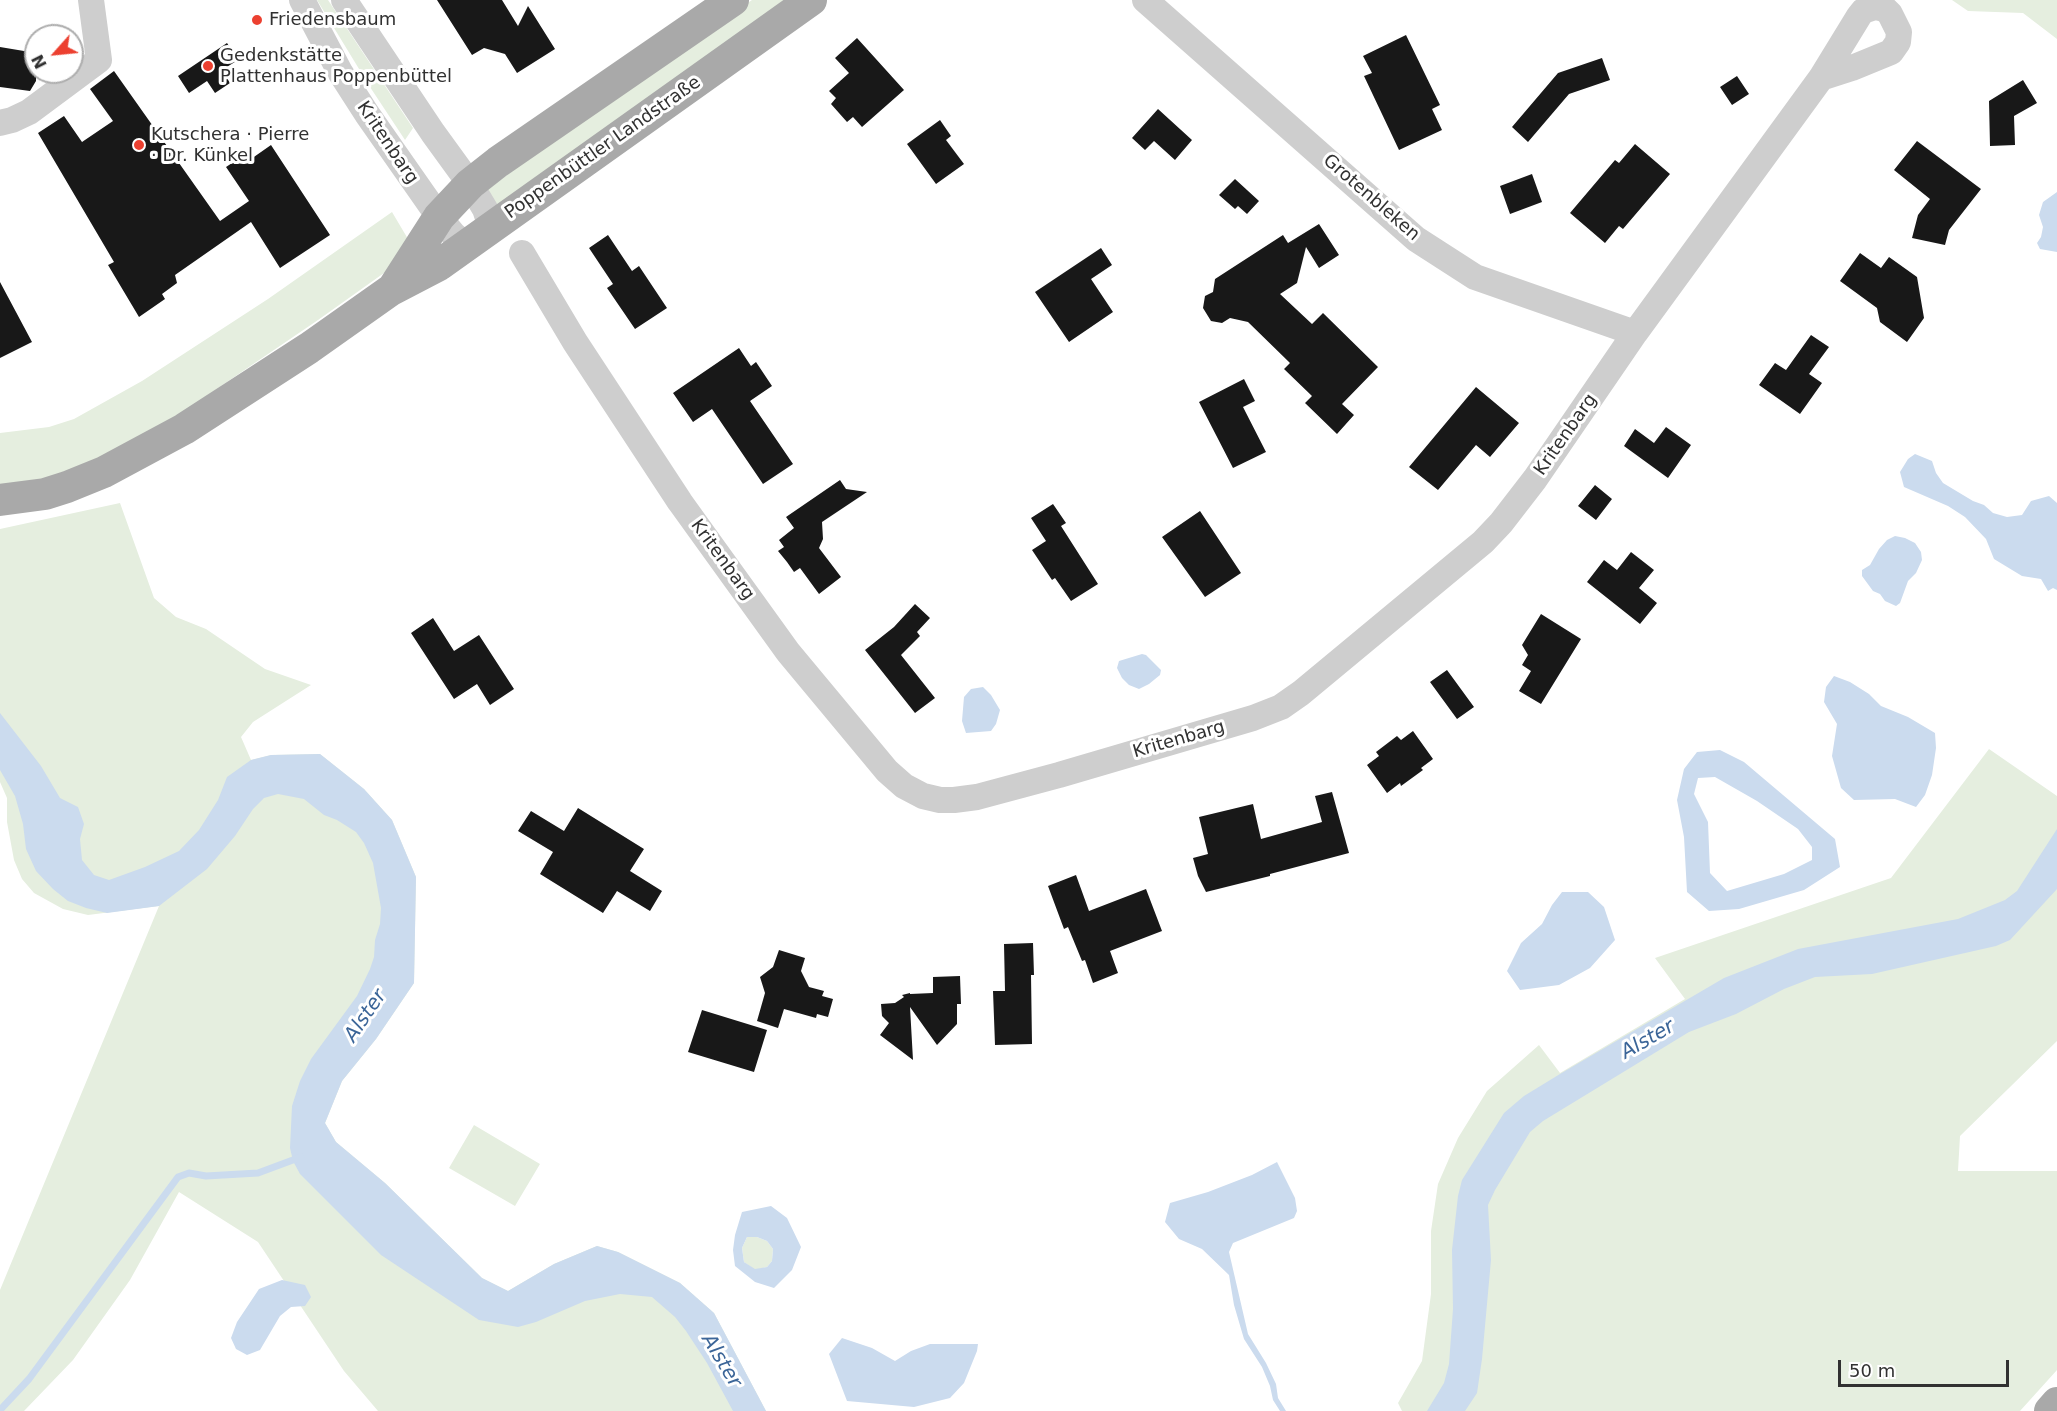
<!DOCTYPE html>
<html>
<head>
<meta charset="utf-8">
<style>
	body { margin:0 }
	#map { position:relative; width:2057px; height:1411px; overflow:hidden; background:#fff; font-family:"DejaVu Sans",sans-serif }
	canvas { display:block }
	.north { position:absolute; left:24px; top:24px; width:60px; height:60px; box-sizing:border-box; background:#fff; border:2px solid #adadad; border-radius:50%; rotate:243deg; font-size:16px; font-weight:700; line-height:24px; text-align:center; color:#313131 }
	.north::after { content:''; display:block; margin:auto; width:21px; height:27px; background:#ec4030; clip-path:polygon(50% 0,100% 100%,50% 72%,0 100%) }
	.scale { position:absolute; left:1838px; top:1360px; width:171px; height:27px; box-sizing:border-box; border:3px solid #313131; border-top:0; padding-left:8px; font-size:18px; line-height:21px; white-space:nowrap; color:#313131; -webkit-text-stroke:4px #fff; paint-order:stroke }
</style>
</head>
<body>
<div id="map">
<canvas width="2057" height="1411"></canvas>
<div class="north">N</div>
<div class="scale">50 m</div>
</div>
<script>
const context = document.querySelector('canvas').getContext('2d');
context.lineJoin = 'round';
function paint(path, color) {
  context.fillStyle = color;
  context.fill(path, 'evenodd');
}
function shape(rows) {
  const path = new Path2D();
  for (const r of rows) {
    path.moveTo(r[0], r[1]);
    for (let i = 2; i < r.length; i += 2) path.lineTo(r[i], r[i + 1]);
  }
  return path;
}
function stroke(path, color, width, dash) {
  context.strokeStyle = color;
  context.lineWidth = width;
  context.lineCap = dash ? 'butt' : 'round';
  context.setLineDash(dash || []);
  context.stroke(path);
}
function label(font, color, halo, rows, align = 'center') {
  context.font = font + ' "DejaVu Sans",sans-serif';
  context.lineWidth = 6;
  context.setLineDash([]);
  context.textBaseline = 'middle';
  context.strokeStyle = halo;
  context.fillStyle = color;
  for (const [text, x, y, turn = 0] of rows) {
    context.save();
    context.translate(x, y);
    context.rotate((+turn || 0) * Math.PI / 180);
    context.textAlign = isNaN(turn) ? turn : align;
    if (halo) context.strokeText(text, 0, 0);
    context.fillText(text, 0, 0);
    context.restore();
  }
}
const green = shape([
	[317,0,328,0,413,128,405,140,370,87],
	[752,0,790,0,500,205,492,206,486,191,612,94],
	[1952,0,2057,0,2057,39,2023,13,1968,11],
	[392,212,408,239,408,251,384,273,318,320,149,435,102,459,36,481,0,486,0,433,49,427,74,419,142,381,268,299],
	[120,503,154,598,176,617,206,629,265,669,311,685,253,722,241,737,251,760,271,755,320,754,364,789,392,820,416,877,414,983,376,1039,342,1081,325,1123,336,1142,385,1183,482,1278,508,1291,554,1264,597,1246,618,1252,680,1283,714,1313,766,1411,378,1411,344,1371,258,1242,179,1192,130,1280,73,1360,24,1411,0,1411,0,1290,159,906,88,915,63,909,34,893,22,879,14,860,7,822,7,798,0,782,0,529],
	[1989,749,2057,796,2057,1041,1960,1136,1958,1171,2057,1171,2057,1370,2020,1411,1402,1411,1398,1403,1422,1361,1431,1294,1431,1231,1438,1184,1458,1138,1487,1091,1539,1045,1560,1073,1685,999,1655,958,1891,878],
	[474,1125,540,1164,515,1206,449,1168],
	[747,1237,757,1237,767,1241,773,1249,772,1261,767,1267,755,1270,744,1262,742,1248]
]);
const water = shape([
	[2057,192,2057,252,2040,249,2037,243,2041,237,2043,227,2039,215,2043,202],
	[1915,454,1932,461,1936,473,1943,483,1973,501,1984,505,1993,513,2007,517,2022,515,2031,501,2049,496,2057,503,2057,590,2053,588,2048,591,2041,579,2022,576,1994,559,1986,539,1965,517,1948,506,1904,487,1900,472,1908,459],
	[1895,536,1905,538,1915,543,1921,552,1922,560,1916,573,1908,581,1900,603,1896,606,1885,601,1880,594,1873,591,1862,576,1862,570,1870,565,1879,549,1887,540],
	[1142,654,1146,655,1161,670,1160,675,1149,684,1139,689,1129,685,1122,678,1117,668,1119,661],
	[1834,676,1850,682,1869,694,1881,706,1908,717,1935,733,1936,748,1932,775,1925,795,1916,807,1895,799,1854,800,1841,788,1832,756,1837,724,1824,702,1826,687],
	[983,687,991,695,1000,710,996,724,991,731,966,733,962,721,964,697,971,689],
	[0,713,41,766,60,798,78,807,84,824,80,839,82,860,94,875,109,880,145,867,179,851,199,830,218,800,227,777,251,760,271,755,320,754,364,789,392,820,416,877,414,983,376,1039,342,1081,325,1123,336,1142,385,1183,482,1278,508,1291,554,1264,597,1246,618,1252,680,1283,714,1313,766,1411,733,1411,707,1363,686,1331,675,1317,652,1297,620,1294,585,1301,536,1322,518,1327,479,1320,381,1255,300,1174,293,1161,290,1148,292,1106,300,1081,311,1059,357,996,370,969,374,957,375,940,380,924,381,908,373,863,364,843,356,832,337,820,324,815,304,799,278,794,264,798,253,809,235,836,207,869,159,906,107,913,86,908,68,901,53,889,36,871,26,849,23,824,15,796,0,770],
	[1720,750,1744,762,1835,839,1840,867,1804,890,1739,909,1709,911,1687,892,1684,837,1677,800,1684,769,1697,752],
	[1715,777,1757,801,1798,829,1812,847,1812,860,1784,874,1727,891,1710,873,1708,822,1694,794,1698,778],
	[2057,829,2057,889,2010,940,1996,946,1872,974,1815,977,1784,989,1736,1014,1689,1032,1543,1121,1530,1132,1495,1190,1488,1205,1491,1260,1482,1359,1477,1393,1465,1411,1427,1411,1444,1383,1449,1364,1453,1309,1452,1250,1458,1196,1462,1180,1504,1113,1524,1096,1560,1074,1724,978,1798,949,1958,919,2005,900,2017,891],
	[1562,892,1588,892,1604,907,1615,940,1590,968,1559,985,1520,990,1507,971,1521,943,1542,924,1552,905],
	[1277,1162,1295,1198,1297,1211,1294,1218,1233,1243,1229,1252,1248,1334,1266,1363,1276,1384,1278,1398,1286,1411,1280,1411,1273,1400,1270,1386,1262,1367,1244,1339,1234,1305,1229,1275,1202,1249,1179,1239,1165,1222,1170,1203,1208,1192,1252,1175],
	[771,1206,787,1218,801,1247,792,1270,774,1288,755,1282,735,1266,733,1250,735,1235,742,1212],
	[747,1237,757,1237,767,1241,773,1249,772,1261,767,1267,755,1269,744,1262,742,1248],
	[282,1280,305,1285,311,1297,305,1306,291,1307,280,1316,260,1350,247,1355,236,1349,231,1338,237,1322,259,1289],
	[842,1338,872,1348,895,1361,911,1351,930,1344,978,1344,977,1351,964,1383,950,1398,914,1407,847,1401,829,1354]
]);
const stream = shape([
	[0,1410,29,1379,178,1177,189,1173,206,1176,258,1173,301,1157]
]);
const building = shape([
	[437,0,502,0,518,26,528,6,555,49,517,73,505,54,484,48,472,55],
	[1406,35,1440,105,1432,109,1442,130,1399,150,1364,76,1372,73,1363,56],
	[857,38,904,90,862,127,853,117,847,122,831,104,836,98,829,91,849,73,835,58],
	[227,43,238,60,222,70,230,83,215,93,207,81,189,93,178,76],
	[0,47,36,53,36,81,30,91,0,87],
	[1602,58,1610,80,1569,94,1528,142,1512,127,1558,73],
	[114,71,220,221,249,201,226,167,247,153,251,159,271,145,330,235,280,268,251,222,175,275,177,283,162,294,165,299,139,317,108,265,114,262,38,133,64,116,82,142,113,121,90,89],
	[1737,76,1749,94,1732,105,1720,87],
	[2023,80,2037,103,2014,116,2015,145,1990,146,1989,101],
	[1158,109,1192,140,1175,160,1154,141,1145,150,1132,138],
	[940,120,951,136,946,140,964,164,936,184,907,144],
	[1917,141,1981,189,1949,230,1945,245,1912,238,1918,215,1930,199,1894,170],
	[1635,144,1670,174,1623,229,1619,226,1605,243,1570,213,1615,160,1619,163],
	[1532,174,1542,202,1510,214,1500,186],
	[1235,179,1259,201,1247,214,1238,206,1235,209,1219,195],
	[1319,224,1339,255,1319,268,1306,247,1297,283,1280,294,1312,324,1323,313,1378,367,1342,404,1354,415,1337,434,1305,403,1312,396,1284,369,1290,363,1248,322,1230,318,1222,323,1211,321,1203,308,1205,296,1213,292,1215,279,1283,235,1288,243],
	[608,235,632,271,639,266,667,308,635,329,607,288,613,284,589,248],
	[1101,248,1112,265,1091,279,1113,312,1069,342,1035,292],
	[1860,253,1881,268,1889,257,1917,277,1924,318,1907,342,1880,322,1877,308,1840,281],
	[0,282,32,342,0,358],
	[1811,335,1829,347,1809,374,1822,383,1800,414,1759,385,1775,363,1786,370],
	[739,348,751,366,756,362,772,386,750,401,793,464,763,484,712,409,693,422,673,393],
	[1244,379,1255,401,1243,407,1266,452,1233,468,1199,402],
	[1476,387,1519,423,1490,457,1476,445,1438,490,1409,467],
	[1666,427,1691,445,1668,478,1624,446,1635,429,1654,443],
	[840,480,846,489,867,492,822,522,823,539,819,548,841,577,819,594,800,568,794,572,787,562,778,551,784,547,779,540,794,528,786,517],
	[1595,485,1612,499,1596,520,1578,506],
	[1053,504,1066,523,1061,526,1098,584,1071,601,1055,578,1052,580,1032,550,1046,541,1031,518],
	[1200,511,1241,573,1205,597,1162,537],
	[1631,552,1654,570,1639,588,1657,603,1640,624,1587,582,1604,560,1617,570],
	[915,604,930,618,917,632,920,636,901,655,935,698,915,713,865,650,894,627],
	[1541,614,1581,639,1541,704,1519,691,1531,671,1522,665,1528,655,1522,645],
	[433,618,454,651,479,635,514,689,490,705,477,684,454,699,411,633],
	[1447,670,1474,707,1457,719,1430,682],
	[1413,731,1433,759,1421,768,1423,770,1401,786,1400,783,1387,793,1367,765,1379,756,1376,752,1397,736,1401,740],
	[1332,792,1349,853,1270,874,1270,876,1206,892,1198,876,1193,858,1208,854,1199,817,1253,804,1261,839,1322,822,1315,796],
	[578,808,644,849,630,871,662,891,650,911,617,891,603,913,540,874,553,852,518,831,531,811,564,831],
	[1076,875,1089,911,1146,889,1162,931,1110,951,1118,973,1093,983,1085,960,1082,961,1068,927,1064,929,1048,886],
	[1033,943,1034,975,1031,975,1032,1044,995,1045,993,991,1005,991,1004,944],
	[779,950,805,958,801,971,809,987,824,991,822,996,833,999,828,1017,817,1014,816,1018,784,1009,778,1028,757,1021,765,993,760,977,773,967],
	[960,976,961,1004,957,1004,957,1024,937,1045,910,1007,913,1060,880,1035,889,1023,882,1016,881,1004,895,1003,904,997,902,995,910,993,910,994,933,993,933,977],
	[702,1010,767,1030,754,1072,688,1052]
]);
const minor = shape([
	[302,0,340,72,367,114,439,217,453,234,467,246],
	[344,0,433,133,470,184,485,209,491,227],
	[1145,0,1416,239,1475,277,1635,333],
	[0,123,12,120,29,112,99,60,91,0],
	[522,253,575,342,680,502,788,652,887,771,904,786,923,796,940,800,954,800,977,797,1059,775,1253,718,1281,707,1301,693,1483,542,1501,523,1535,479,1635,333,1821,78,1859,16,1863,11,1875,7,1885,9,1890,14,1899,32,1898,42,1891,52,1852,68,1821,78]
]);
const major = shape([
	[394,287,439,217,470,184,498,162,733,0],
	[0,500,45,494,67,487,104,472,184,429,309,348,391,290,439,265,811,0],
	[2050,1411,2057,1403]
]);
const markers = [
	[257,20,6,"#ec4030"],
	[208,66,6,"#ec4030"],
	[139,145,6,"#ec4030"]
];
const poiNames = [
	["Friedensbaum",269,20],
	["Gedenkstätte",220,56],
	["Plattenhaus Poppenbüttel",220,77],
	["Kutschera · Pierre",151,135],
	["· Dr. Künkel",151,156]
];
const streetNames = [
	["Kritenbarg",387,143,56],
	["Poppenbüttler Landstraße",603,148,-35],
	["Grotenbleken",1371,198,41],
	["Kritenbarg",1566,435,-55],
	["Kritenbarg",722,560,54],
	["Kritenbarg",1179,740,-16]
];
const waterNames = [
	["Alster",366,1016,-56],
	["Alster",1648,1040,-30],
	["Alster",721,1361,59]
];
paint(green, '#e5eedf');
paint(water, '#cbdbee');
stroke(stream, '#cbdbee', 7);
paint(building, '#181818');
stroke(minor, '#cecece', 26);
stroke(major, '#a9a9a9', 32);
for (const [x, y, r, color] of markers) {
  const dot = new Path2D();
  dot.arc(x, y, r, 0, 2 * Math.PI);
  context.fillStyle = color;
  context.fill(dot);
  stroke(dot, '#fff', 2);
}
label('18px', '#313131', '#fff', poiNames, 'left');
label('18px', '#313131', '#fff', streetNames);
label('italic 20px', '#3b6598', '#fff', waterNames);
</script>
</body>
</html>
